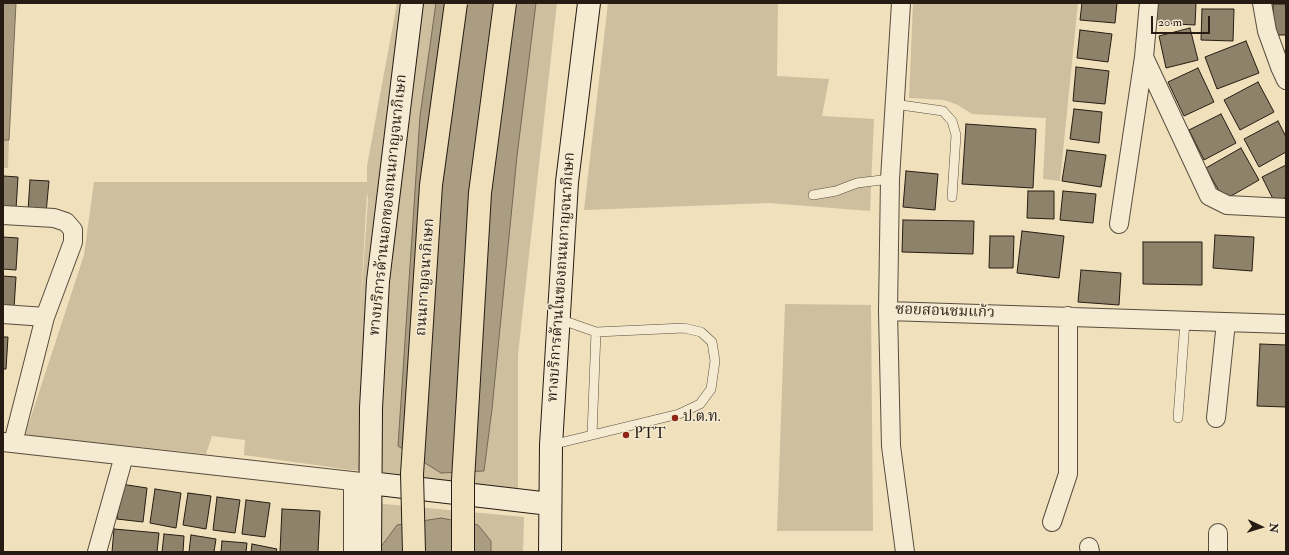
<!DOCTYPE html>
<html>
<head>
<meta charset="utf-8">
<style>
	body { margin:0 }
	#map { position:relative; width:1289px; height:555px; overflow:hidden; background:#f0e0bb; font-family:"IM FELL Double Pica",serif }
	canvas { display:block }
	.frame { position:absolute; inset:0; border:4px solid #261c13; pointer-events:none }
	.north { position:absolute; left:1241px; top:507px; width:40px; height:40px; -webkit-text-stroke:3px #f5ebd3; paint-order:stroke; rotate:94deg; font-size:11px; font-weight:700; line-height:16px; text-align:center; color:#261c13 }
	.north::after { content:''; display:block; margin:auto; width:14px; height:18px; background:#261c13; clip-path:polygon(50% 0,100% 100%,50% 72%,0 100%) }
	.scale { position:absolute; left:1151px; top:16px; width:59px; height:18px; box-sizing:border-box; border:2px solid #261c13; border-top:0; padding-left:5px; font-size:12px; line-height:14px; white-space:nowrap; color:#261c13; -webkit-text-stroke:3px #f5ebd3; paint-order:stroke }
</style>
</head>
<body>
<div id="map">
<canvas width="1289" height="555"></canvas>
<div class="frame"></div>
<div class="north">N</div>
<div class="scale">20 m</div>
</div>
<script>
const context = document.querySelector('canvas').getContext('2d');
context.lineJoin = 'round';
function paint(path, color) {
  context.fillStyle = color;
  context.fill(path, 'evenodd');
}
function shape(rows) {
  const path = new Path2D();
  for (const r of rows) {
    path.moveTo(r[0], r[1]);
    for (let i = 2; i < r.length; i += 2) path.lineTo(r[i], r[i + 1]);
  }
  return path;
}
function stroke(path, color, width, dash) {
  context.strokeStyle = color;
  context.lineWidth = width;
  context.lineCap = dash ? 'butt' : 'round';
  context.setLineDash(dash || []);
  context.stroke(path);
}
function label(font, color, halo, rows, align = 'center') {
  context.font = font + ' "IM FELL Double Pica","Noto Serif Thai",serif';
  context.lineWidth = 3;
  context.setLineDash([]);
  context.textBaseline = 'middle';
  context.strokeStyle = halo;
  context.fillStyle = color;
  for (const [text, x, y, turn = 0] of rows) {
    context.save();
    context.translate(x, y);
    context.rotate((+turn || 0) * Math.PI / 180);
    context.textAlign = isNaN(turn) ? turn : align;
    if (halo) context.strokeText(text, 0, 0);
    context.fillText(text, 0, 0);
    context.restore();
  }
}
const green = shape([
	[397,3,557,3,518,354,518,488,490,488,391,473,351,470,244,455,245,440,212,436,206,454,25,435,84,255,94,182,367,182,367,166],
	[367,192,368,200,360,317],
	[608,3,778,3,777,76,829,79,822,116,874,119,870,211,769,203,584,210],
	[913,3,1078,3,1060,181,1043,179,1046,118,972,114,958,105,944,100,909,98],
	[3,140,9,140,8,168,3,168],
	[785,304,871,305,873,531,777,531],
	[367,500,384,504,524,517,523,552,362,552]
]);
const water = shape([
	[3,3,16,3,9,140,3,140,3,3],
	[436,3,536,3,517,156,492,409,484,471,441,473,398,446,420,116,436,3],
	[441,518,478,525,491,541,491,552,380,552,380,548,397,525,441,518]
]);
const building = shape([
	[1082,3,1117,3,1115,23,1080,20,1082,3],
	[1157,3,1196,3,1195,25,1156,23,1157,3],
	[1273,4,1286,4,1286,35,1273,35,1273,4],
	[1202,9,1234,9,1233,41,1201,40,1202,9],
	[1190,28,1198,60,1166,68,1159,36,1190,28],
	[1080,30,1112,34,1108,62,1077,58,1080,30],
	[1246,41,1259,73,1217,89,1205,57,1246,41],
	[1076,67,1109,71,1105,104,1073,101,1076,67],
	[1198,68,1214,102,1184,116,1168,82,1198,68],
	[1258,82,1274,112,1240,130,1224,100,1258,82],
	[1074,109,1102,112,1099,143,1070,139,1074,109],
	[1221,114,1236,143,1204,160,1189,130,1221,114],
	[1278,121,1286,137,1286,152,1259,167,1244,139,1278,121],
	[966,124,1036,129,1033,188,962,184,966,124],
	[1241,148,1259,180,1224,200,1206,168,1241,148],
	[1067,150,1106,155,1101,187,1062,181,1067,150],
	[1286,165,1286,197,1275,203,1262,177,1286,165],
	[906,171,938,174,935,210,903,207,906,171],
	[3,176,18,177,16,209,3,208,3,176],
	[30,180,49,181,46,213,28,211,30,180],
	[1028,191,1054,191,1054,219,1027,218,1028,191],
	[1063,191,1096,194,1093,223,1060,220,1063,191],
	[903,220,974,221,973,254,902,252,903,220],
	[1022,231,1064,236,1059,278,1017,273,1022,231],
	[1215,235,1254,237,1252,271,1213,268,1215,235],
	[990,236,1014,236,1013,268,989,268,990,236],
	[3,237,18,238,16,270,3,269,3,237],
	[1143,242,1202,242,1202,285,1143,284,1143,242],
	[1081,270,1121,273,1119,305,1078,302,1081,270],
	[3,276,16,277,14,308,3,308,3,276],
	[3,337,8,337,6,369,3,369,3,337],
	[1260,344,1286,345,1286,407,1257,406,1260,344],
	[121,484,147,488,143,522,117,519,121,484],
	[155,489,181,493,176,528,150,523,155,489],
	[188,493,211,496,206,529,183,525,188,493],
	[217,497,240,500,235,533,213,530,217,497],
	[246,500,270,503,265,537,242,534,246,500],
	[282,509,320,511,318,552,280,552,282,509],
	[114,529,159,533,157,552,112,552,114,529],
	[164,534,184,536,183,552,162,552,164,534],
	[191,535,216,539,214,552,189,552,191,535],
	[222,541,247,543,246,552,221,552,222,541],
	[252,544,277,549,276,552,251,552,252,544]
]);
const service = shape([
	[894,104,943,111,952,121,956,135,952,197],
	[813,195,836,191,857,183,890,179],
	[1178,418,1185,321],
	[592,435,596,332],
	[551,445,679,414,700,404,711,389,715,361,712,342,701,332,684,328,596,332,559,319]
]);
const minor = shape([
	[901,3,890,179,888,311,1286,324],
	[1149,3,1144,57,1209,196,1227,205,1286,208],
	[1262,3,1267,31,1280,67,1286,80],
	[3,215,54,218,66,222,73,230,73,242,45,317,13,443],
	[1119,224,1144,57],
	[888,311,891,446,905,552],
	[3,314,45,317],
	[1216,418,1226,322],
	[3,442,370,483],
	[353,481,353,552],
	[1052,522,1068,474,1068,316],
	[1218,533,1218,552],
	[1089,547,1090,552],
	[97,552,124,456]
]);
const secondary = shape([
	[370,483,550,504],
	[370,552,371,408,378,281,412,3],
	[550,552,551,445,567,182,589,3]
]);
const motorwayBridge = shape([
	[414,552,412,474,431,185,456,3],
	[463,552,463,480,480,193,505,3]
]);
const markers = [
	[675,418,4,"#8f2418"],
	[626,435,4,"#8f2418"]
];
const streetNames = [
	["ทางบริการด้านนอกของถนนกาญจนาภิเษก",389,205,-84],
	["ถนนกาญจนาภิเษก",426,277,-86],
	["ทางบริการด้านในของถนนกาญจนาภิเษก",562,277,-86],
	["ซอยสอนชมแก้ว",945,312,2]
];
const poiNames = [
	["ป.ต.ท.",683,418],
	["PTT",634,435]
];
paint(green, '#cebf9e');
paint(water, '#ab9d82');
stroke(water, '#766956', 1);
paint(building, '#8f826a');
stroke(building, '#261c13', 1);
stroke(service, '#584d3d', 10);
stroke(minor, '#584d3d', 20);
stroke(secondary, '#261c13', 24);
stroke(service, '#f5ebd3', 9);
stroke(minor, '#f5ebd3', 18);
stroke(secondary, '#f5ebd3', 22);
stroke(motorwayBridge, '#261c13', 24, []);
stroke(motorwayBridge, '#f0e0bb', 22);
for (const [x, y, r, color] of markers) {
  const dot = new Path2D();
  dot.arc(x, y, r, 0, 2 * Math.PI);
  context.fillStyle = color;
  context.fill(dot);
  stroke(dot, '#f5ebd3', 1.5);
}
label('15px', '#261c13', '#f5ebd3', streetNames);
label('15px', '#261c13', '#f5ebd3', poiNames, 'left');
</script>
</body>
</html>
